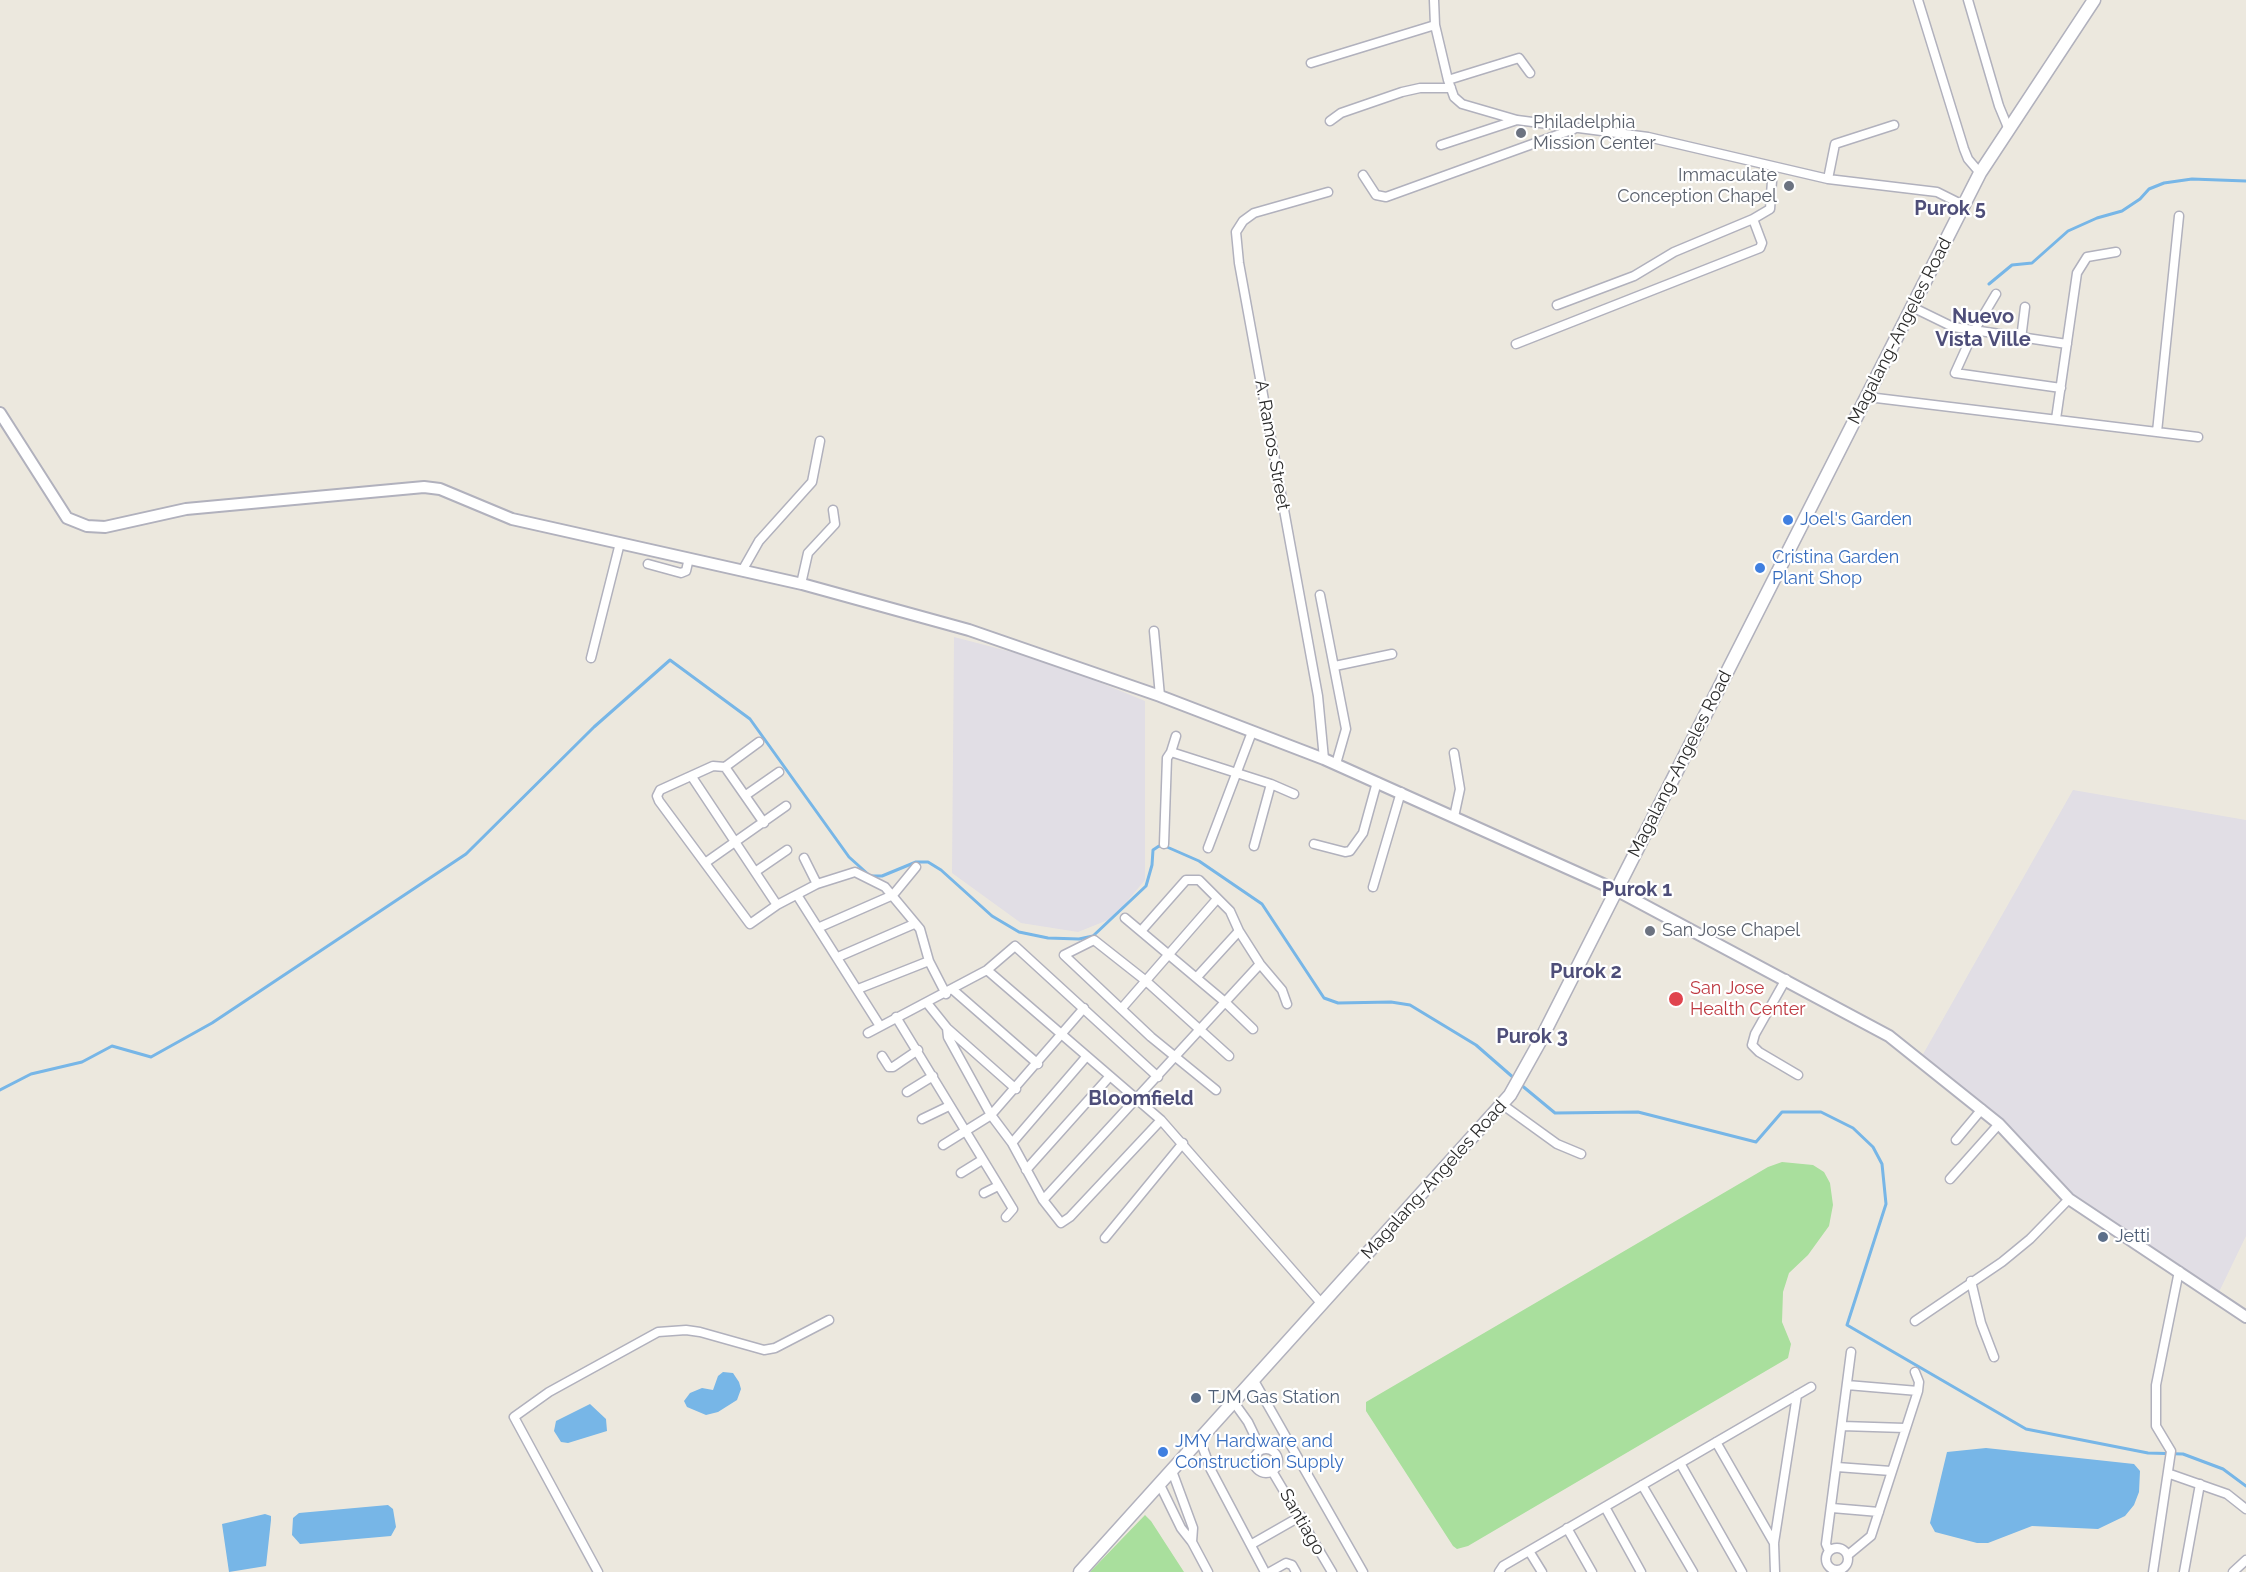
<!DOCTYPE html>
<html>
<head>
<meta charset="utf-8">
<style>
	body { margin:0 }
	canvas { display:block; background:#ece8de }
</style>
</head>
<body>
<canvas width="2246" height="1572"></canvas>
<script>
const context = document.querySelector('canvas').getContext('2d');
context.lineJoin = 'round';
function paint(path, color) {
  context.fillStyle = color;
  context.fill(path, 'evenodd');
}
function shape(rows) {
  const path = new Path2D();
  for (const r of rows) {
    if (r.length === 3) {
      path.moveTo(r[0] + r[2], r[1]);
      path.arc(r[0], r[1], r[2], 0, 2 * Math.PI);
      continue;
    }
    path.moveTo(r[0], r[1]);
    for (let i = 2; i < r.length; i += 2) path.lineTo(r[i], r[i + 1]);
  }
  return path;
}
function stroke(path, color, width, dash) {
  context.strokeStyle = color;
  context.lineWidth = width;
  context.lineCap = dash ? 'butt' : 'round';
  context.setLineDash(dash || []);
  context.stroke(path);
}
function label(font, color, halo, rows, align = 'center') {
  context.font = font + ' Raleway,sans-serif';
  context.lineWidth = 4.5;
  context.setLineDash([]);
  context.textBaseline = 'middle';
  context.strokeStyle = halo;
  context.fillStyle = color;
  for (const [text, x, y, turn = 0] of rows) {
    context.save();
    context.translate(x, y);
    context.rotate((+turn || 0) * Math.PI / 180);
    context.textAlign = isNaN(turn) ? turn : align;
    if (halo) context.strokeText(text, 0, 0);
    context.fillText(text, 0, 0);
    context.restore();
  }
}
const industrial = shape([
	[954,637,1050,662,1145,701,1145,880,1113,918,1078,932,1021,923,952,873],
	[2073,790,2246,820,2246,1236,2218,1294,2072,1193,2016,1136,1922,1056]
]);
const green = shape([
	[1782,1162,1813,1165,1824,1172,1830,1183,1833,1205,1829,1226,1808,1255,1789,1273,1783,1292,1782,1322,1791,1344,1788,1358,1468,1546,1457,1549,1453,1546,1366,1411,1366,1402,1768,1167],
	[1145,1515,1151,1521,1184,1572,1090,1572]
]);
const water = shape([
	[723,1372,733,1373,739,1382,741,1389,737,1400,718,1412,706,1415,687,1407,684,1401,690,1393,702,1388,713,1390,718,1376],
	[590,1404,606,1419,607,1431,568,1443,561,1442,554,1431,556,1421],
	[1986,1448,2134,1464,2140,1471,2139,1492,2134,1505,2125,1516,2098,1529,2032,1526,1988,1543,1977,1543,1935,1532,1930,1523,1947,1452],
	[388,1505,393,1509,396,1527,391,1536,300,1544,292,1535,293,1518,299,1513],
	[265,1514,271,1516,271,1520,266,1566,229,1572,222,1524]
]);
const stream = shape([
	[1989,284,2012,265,2032,263,2068,231,2097,218,2122,211,2140,199,2149,189,2164,183,2192,179,2246,181],
	[1520,1084,1555,1113,1638,1112,1756,1142,1782,1112,1821,1112,1853,1128,1873,1147,1882,1164,1886,1204,1847,1325,2026,1429,2148,1453,2183,1454,2223,1469,2246,1486],
	[0,1090,31,1074,82,1062,112,1046,151,1057,212,1023,466,854,594,727,670,660,750,719,849,857,870,876,882,876,916,862,928,862,941,870,992,916,1019,932,1048,938,1079,939,1093,936,1146,886,1152,865,1153,850,1159,846,1167,847,1199,861,1262,904,1324,998,1338,1003,1391,1002,1410,1005,1476,1045,1515,1079]
]);
const minor = shape([
	[1434,0,1435,25,1448,80,1454,97,1462,104,1517,120,1648,137,1828,179,1937,192,1963,205],
	[1918,0,1964,149,1968,159,1980,173],
	[1968,0,1999,106,2009,130],
	[1311,63,1435,25],
	[1448,80,1519,58,1530,73],
	[1330,121,1341,113,1402,92,1420,88,1451,88],
	[1441,145,1517,120],
	[1363,175,1376,195,1386,197,1574,129],
	[1828,179,1835,144,1894,125],
	[1996,294,1974,331,1955,373,2061,388],
	[1557,305,1634,276,1674,252,1753,219],
	[1912,307,1953,327,2067,344],
	[2021,339,2025,307],
	[1516,344,1760,248,1762,243,1753,219,1770,209,1773,167],
	[1868,397,2198,437],
	[2056,419,2077,273,2087,257,2116,252],
	[2157,432,2179,216],
	[648,564,681,573,686,571,689,558],
	[742,571,759,541,812,482,820,441],
	[801,584,808,553,835,524,833,510],
	[1320,595,1346,729,1336,764],
	[1154,631,1160,696],
	[591,658,620,543],
	[1335,666,1392,654],
	[759,742,725,767,713,766,660,790,657,796,659,801,750,924,777,905,817,884,855,872,885,887,920,929,929,961,946,994],
	[1171,752,1176,736],
	[1454,753,1460,789,1454,817],
	[1324,759,1318,696,1239,263,1236,232,1243,221,1254,213,1328,192],
	[725,767,764,823],
	[692,777,777,905],
	[746,795,779,772],
	[1164,844,1167,758,1171,752,1271,784,1294,794],
	[1314,844,1345,852,1350,851,1363,833,1377,782],
	[1254,846,1271,784],
	[1208,848,1252,732],
	[804,858,817,884],
	[705,863,786,806],
	[755,872,787,850],
	[1373,887,1401,792],
	[797,895,880,1026],
	[1125,918,1225,1002,1253,1029],
	[820,927,893,895,916,867],
	[1141,931,1186,880,1199,880,1230,911,1239,931,1260,964,1282,990,1287,1004],
	[838,957,914,924],
	[987,970,1161,1120,1321,1303],
	[1197,977,1239,931],
	[1786,979,1755,1034,1752,1045,1759,1052,1798,1075],
	[858,989,929,961],
	[952,989,1038,1064],
	[927,1003,947,1028,1016,1089],
	[1122,1008,1217,899],
	[896,1017,1013,1209,1006,1217],
	[947,1028,948,1037,991,1115,1012,1143,1043,1200,1061,1223,1070,1217,1161,1120],
	[868,1033,987,970,1015,946,1158,1077],
	[882,1056,889,1067,893,1067,918,1050],
	[1216,1090,1151,1037,1064,955,1094,940,1146,981,1229,1056],
	[907,1092,933,1076],
	[1503,1105,1557,1144,1581,1154],
	[922,1119,949,1106],
	[1956,1140,1982,1109],
	[1012,1143,1086,1057],
	[943,1145,991,1115,1084,1008],
	[1026,1170,1110,1076],
	[961,1173,982,1160],
	[1950,1179,1999,1124],
	[984,1193,998,1186],
	[1043,1200,1260,964],
	[1105,1238,1183,1143],
	[1971,1281,1981,1323,1994,1357],
	[1915,1321,2002,1262,2030,1239,2069,1199],
	[1253,1379,1363,1572],
	[1847,1385,1918,1391],
	[1233,1401,1248,1422,1261,1449],
	[1842,1426,1905,1428],
	[1200,1440,1211,1470,1265,1572],
	[1716,1442,1774,1543],
	[1266,1461,12],
	[1680,1463,1742,1572],
	[1837,1467,1891,1471],
	[1172,1471,1193,1528,1192,1542],
	[1272,1471,1332,1572],
	[2170,1474,2227,1494,2246,1509],
	[1160,1485,1181,1528,1192,1542,1208,1572],
	[1642,1485,1693,1572],
	[1605,1507,1641,1572],
	[1832,1508,1879,1512],
	[1567,1528,1592,1572],
	[1252,1544,1301,1516],
	[1837,1559,11],
	[1529,1551,1542,1572],
	[1829,1551,1826,1544,1851,1352],
	[1848,1555,1871,1536,1918,1391,1919,1382,1915,1372],
	[598,1572,514,1417,549,1392,658,1332,686,1330,700,1332,764,1350,775,1348,829,1320],
	[1270,1572,1286,1563,1292,1565,1296,1572],
	[1499,1572,1503,1566,1811,1387],
	[1775,1572,1774,1543,1797,1395],
	[2153,1572,2171,1451,2156,1426,2156,1385,2179,1271],
	[2184,1572,2200,1484],
	[2233,1572,2246,1560]
]);
const tertiary = shape([
	[0,413,67,518,87,526,105,527,186,509,424,487,440,489,512,519,802,584,969,630,1160,696,1324,759,1616,890,1889,1036,1999,1124,2069,1199,2246,1317]
]);
const secondary = shape([
	[1080,1572,1510,1095,1539,1043,1980,173,2094,0]
]);
const markers = [
	[1521,133,6,"#6b7280"],
	[1789,186,6,"#6b7280"],
	[1788,520,6,"#3f7fe0"],
	[1760,568,6,"#3f7fe0"],
	[1650,931,6,"#6b7280"],
	[1676,999,8,"#e0444e"],
	[2103,1237,6,"#5c6f8a"],
	[1196,1398,6,"#5c6f8a"],
	[1163,1452,6,"#3f7fe0"]
];
const worshipNames = [
	["Philadelphia",1533,123],
	["Mission Center",1533,144],
	["Immaculate",1777,176,"right"],
	["Conception Chapel",1777,197,"right"],
	["San Jose Chapel",1662,931]
];
const streetNames = [
	["Magalang-Angeles Road",1900,331,-63],
	["A. Ramos Street",1272,445,80],
	["Magalang-Angeles Road",1680,764,-63],
	["Magalang-Angeles Road",1434,1180,-48],
	["Santiago",1302,1522,60]
];
const shopNames = [
	["Joel's Garden",1800,520],
	["Cristina Garden",1772,558],
	["Plant Shop",1772,579],
	["JMY Hardware and",1175,1442],
	["Construction Supply",1175,1463]
];
const healthNames = [
	["San Jose",1690,989],
	["Health Center",1690,1010]
];
const serviceNames = [
	["Jetti",2115,1237],
	["TJM Gas Station",1208,1398]
];
const neighbourhoodNames = [
	["Purok 5",1950,209],
	["Nuevo",1983,317],
	["Vista Ville",1983,340],
	["Purok 1",1637,890],
	["Purok 2",1586,972],
	["Purok 3",1532,1037],
	["Bloomfield",1141,1099]
];
paint(industrial, '#e1dee5');
paint(green, '#a9df9d');
paint(water, '#77b6e7');
stroke(stream, '#77b6e7', 3);
stroke(minor, '#b1b1bd', 11);
stroke(tertiary, '#b1b1bd', 14);
stroke(secondary, '#b1b1bd', 15);
stroke(minor, '#fff', 8);
stroke(tertiary, '#fff', 10);
stroke(secondary, '#fff', 12);
for (const [x, y, r, color] of markers) {
  const dot = new Path2D();
  dot.arc(x, y, r, 0, 2 * Math.PI);
  context.fillStyle = color;
  context.fill(dot);
  stroke(dot, '#fff', 2);
}
label('18px', '#5b616d', '#fff', worshipNames, 'left');
label('18px', '#2b2b2b', '#fff', streetNames);
label('18px', '#366cbe', '#fff', shopNames, 'left');
label('18px', '#be3a42', '#fff', healthNames, 'left');
label('18px', '#4e5e75', '#fff', serviceNames, 'left');
label('bold 20px', '#4e4e79', '#fff', neighbourhoodNames);
</script>
</body>
</html>
